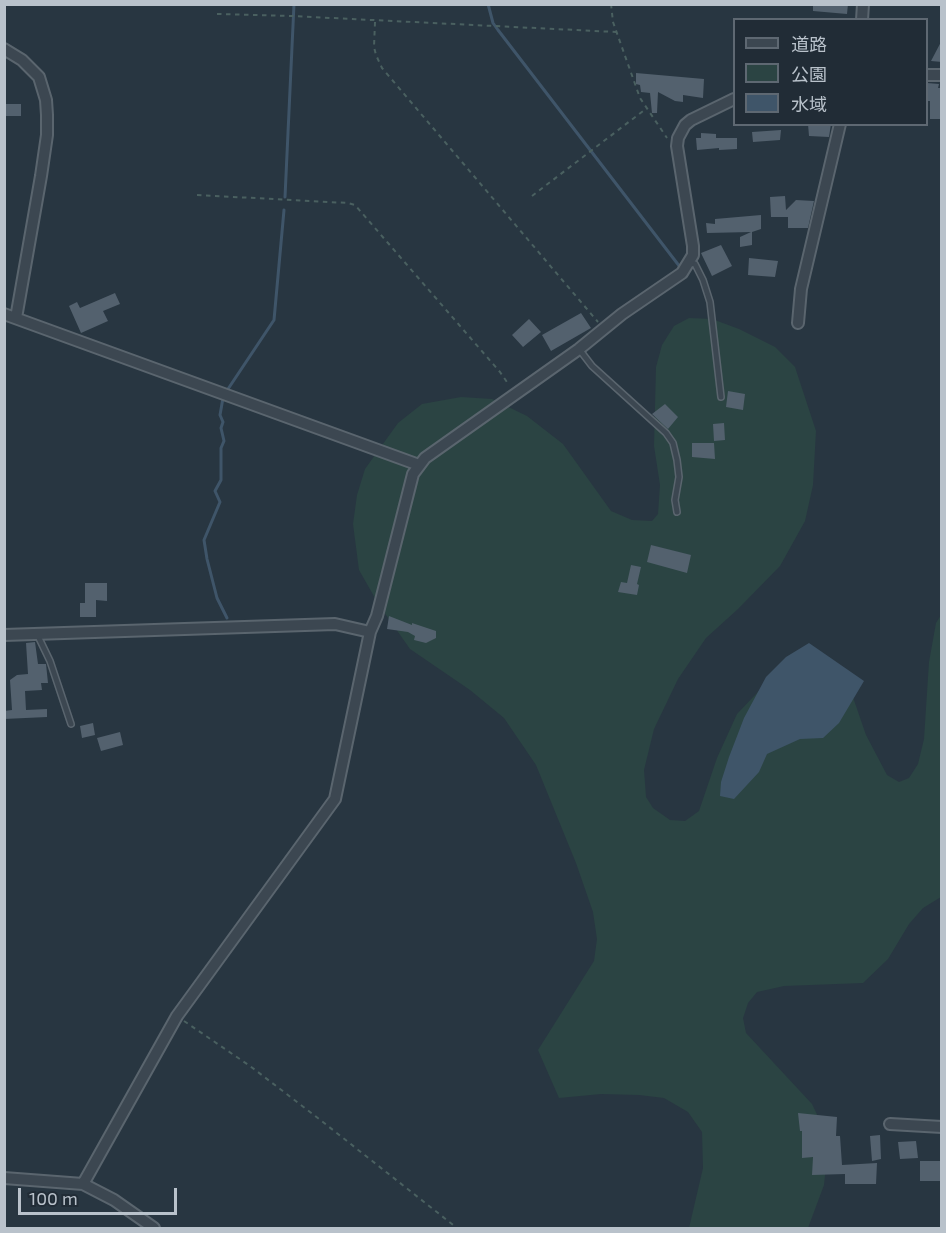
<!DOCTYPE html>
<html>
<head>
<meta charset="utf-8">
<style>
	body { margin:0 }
	#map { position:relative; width:946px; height:1233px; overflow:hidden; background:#283641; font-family:"Exo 2","Noto Sans JP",sans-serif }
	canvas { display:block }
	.frame { position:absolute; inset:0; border:6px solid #b9c2cb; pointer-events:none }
	.legend { position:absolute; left:733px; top:18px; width:195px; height:108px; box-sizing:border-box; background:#212c36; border:2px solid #5e6872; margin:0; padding:8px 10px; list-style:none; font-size:18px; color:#b9c2cb }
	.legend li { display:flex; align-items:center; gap:12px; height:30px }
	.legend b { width:30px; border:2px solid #5e6872 }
	.scale { position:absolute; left:18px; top:1188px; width:159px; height:27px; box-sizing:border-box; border:3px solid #b9c2cb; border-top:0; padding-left:8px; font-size:18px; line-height:21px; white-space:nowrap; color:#b9c2cb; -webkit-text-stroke:4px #212c36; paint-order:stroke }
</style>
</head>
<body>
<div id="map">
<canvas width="946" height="1233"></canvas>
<div class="frame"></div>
<ul class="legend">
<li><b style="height:8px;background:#3c4751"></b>道路</li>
<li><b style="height:16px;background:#2b4443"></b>公園</li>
<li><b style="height:16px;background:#3f5569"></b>水域</li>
</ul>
<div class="scale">100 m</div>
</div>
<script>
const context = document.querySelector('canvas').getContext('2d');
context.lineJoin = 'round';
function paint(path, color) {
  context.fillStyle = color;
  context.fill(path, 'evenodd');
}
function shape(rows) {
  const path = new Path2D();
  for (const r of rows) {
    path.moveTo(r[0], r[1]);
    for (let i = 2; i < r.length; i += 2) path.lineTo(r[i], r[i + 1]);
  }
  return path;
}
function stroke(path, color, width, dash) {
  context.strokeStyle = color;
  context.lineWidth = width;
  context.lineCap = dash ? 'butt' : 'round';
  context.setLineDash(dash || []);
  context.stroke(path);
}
const green = shape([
	[689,318,712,319,739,329,775,347,795,367,816,431,813,485,805,521,780,566,738,609,706,638,678,679,654,729,644,770,646,797,653,808,670,820,685,821,699,811,717,758,737,714,775,674,818,653,831,658,846,677,866,735,887,775,899,782,909,778,918,764,924,739,929,662,936,623,941,615,941,897,923,908,909,924,888,959,863,983,784,986,757,992,748,1003,743,1018,746,1033,812,1104,823,1127,827,1156,824,1185,808,1228,689,1228,703,1168,702,1132,688,1112,664,1098,639,1095,601,1094,559,1098,538,1050,594,961,597,939,593,912,576,863,536,765,504,718,470,690,410,649,379,605,359,570,353,524,357,495,365,469,398,423,422,404,461,397,492,399,527,416,563,444,611,511,632,520,652,521,658,514,660,485,654,446,656,367,662,345,674,326]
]);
const water = shape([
	[809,643,864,681,839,723,823,738,800,739,767,754,759,772,734,799,720,796,721,782,729,757,744,718,766,677,786,657]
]);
const stream = shape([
	[488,4,493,23,498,30,680,267],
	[285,197,294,4],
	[226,392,274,320,284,210],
	[223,398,220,415,223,422,221,428,224,441,221,448,221,480,215,491,220,502,204,540,207,559,217,598,227,618]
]);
const building = shape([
	[813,4,848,4,847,14,813,11],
	[942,40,942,62,931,61],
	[636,73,704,79,703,98,683,95,683,102,675,101,658,92,657,113,652,113,650,93,641,92,640,85,636,84],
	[927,83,939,84,938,88,942,88,942,119,930,119,930,101,927,101],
	[4,104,21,104,21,116,4,116],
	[808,124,831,124,829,137,809,136],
	[781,130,780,140,753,142,752,132],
	[701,133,716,134,716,138,737,138,737,149,719,150,719,148,697,150,696,138,701,138],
	[785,196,786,210,796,200,814,201,808,228,788,228,788,217,771,217,770,197],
	[761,215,761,229,752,232,752,245,740,247,740,237,751,232,707,233,706,223,715,224,715,219],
	[721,245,732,266,712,276,701,253],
	[749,258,778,261,775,277,748,275],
	[115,293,120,304,103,311,108,321,81,333,69,306,77,302,80,308],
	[581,313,591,328,551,351,542,335],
	[529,319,541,332,523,347,512,335],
	[728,391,745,394,743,410,726,407],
	[665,404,678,417,668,429,652,414],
	[724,423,725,440,714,441,713,424],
	[692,443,714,443,715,459,692,457],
	[651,545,691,555,687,573,647,562],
	[631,565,641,567,637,584,639,585,637,595,618,592,621,582,627,583],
	[85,583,107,583,107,601,96,600,96,617,80,617,80,603,85,603],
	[389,616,412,625,412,623,436,631,436,638,426,643,414,640,415,636,408,632,387,629],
	[35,642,38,664,46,664,48,683,41,683,42,690,25,691,26,710,47,709,47,717,4,719,4,711,12,710,10,680,17,675,28,674,26,643],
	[93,723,95,735,82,738,80,726],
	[120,732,123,745,101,751,97,738],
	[798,1113,837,1117,836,1136,840,1136,842,1165,877,1163,876,1184,845,1184,845,1174,812,1175,813,1157,802,1158,802,1131,800,1131],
	[880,1135,881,1159,872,1161,870,1136],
	[916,1141,918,1158,900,1159,898,1142],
	[920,1161,942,1161,942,1181,920,1181]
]);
const path = shape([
	[611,4,613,22,640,98,667,138],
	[217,14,291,16,616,32],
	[375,22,374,47,376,55,382,68,598,322],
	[197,195,348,203,355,205,500,372,509,385],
	[532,196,647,108],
	[184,1021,250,1066,314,1115,457,1228]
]);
const service = shape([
	[689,263,695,264,703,280,710,302,721,397],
	[579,349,592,366,666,433,673,443,677,460,679,477,675,500,677,512],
	[37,634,50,661,71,724]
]);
const minor = shape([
	[862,20,863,4],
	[4,49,22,60,39,77,46,100,47,115,47,135,41,176,16,318],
	[926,75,942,75],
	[4,314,419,465],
	[798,323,801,289,840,124],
	[4,635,335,624,370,632],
	[890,1124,942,1127],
	[4,1178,83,1184,177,1016,335,799,370,632,377,616,413,474,425,458,579,349,622,314,682,273,693,255,693,246,677,146,678,138,685,125,691,120,734,99],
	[83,1184,114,1200,154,1228]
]);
paint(green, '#2b4443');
paint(water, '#3f5569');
stroke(stream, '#3f5569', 3);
paint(building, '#53616e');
stroke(service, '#5a656e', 8);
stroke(minor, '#5a656e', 14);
stroke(path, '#4a6060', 2, [4.5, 4.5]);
stroke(service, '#3c4751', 5);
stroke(minor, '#3c4751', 10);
</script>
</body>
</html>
